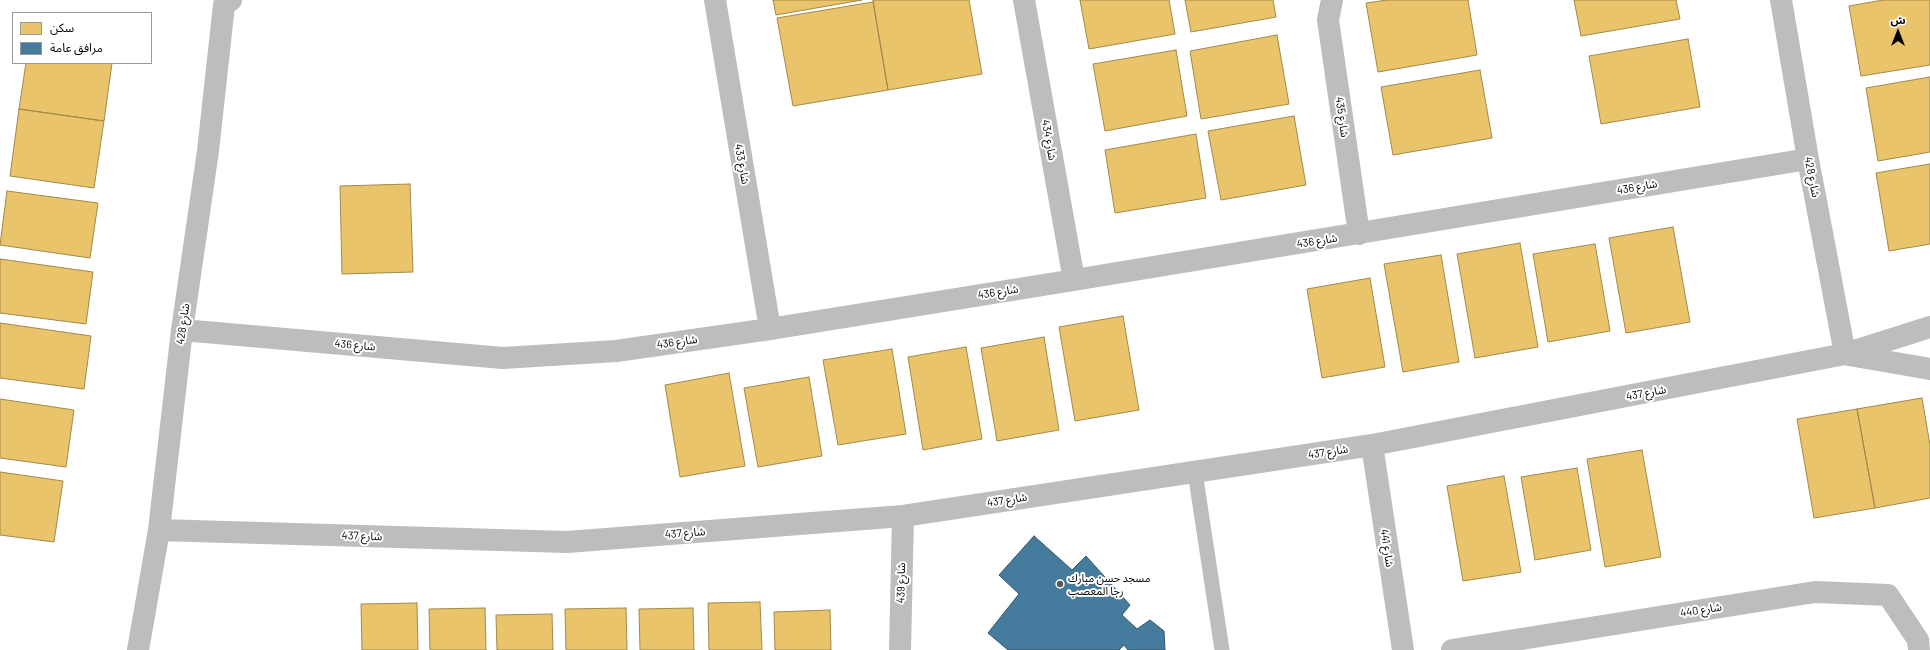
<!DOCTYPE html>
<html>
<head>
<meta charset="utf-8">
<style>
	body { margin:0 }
	#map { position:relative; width:1930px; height:650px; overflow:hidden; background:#fff; font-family:Barlow,"Noto Sans Arabic",sans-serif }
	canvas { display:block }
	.legend { position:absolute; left:12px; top:12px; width:140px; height:52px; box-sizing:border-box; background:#fff; border:1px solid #999; margin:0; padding:5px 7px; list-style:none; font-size:12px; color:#000 }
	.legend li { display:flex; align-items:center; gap:8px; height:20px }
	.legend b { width:20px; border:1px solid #999 }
	.north { position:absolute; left:1878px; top:12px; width:40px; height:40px; -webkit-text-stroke:3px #fff; paint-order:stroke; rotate:0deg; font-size:11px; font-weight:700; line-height:16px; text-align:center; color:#000 }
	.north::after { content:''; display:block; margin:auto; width:14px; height:18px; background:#000; clip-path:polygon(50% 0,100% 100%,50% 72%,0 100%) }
</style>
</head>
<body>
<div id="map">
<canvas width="1930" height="650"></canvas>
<ul class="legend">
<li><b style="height:11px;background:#e9c46a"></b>سكن</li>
<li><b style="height:11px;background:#457b9d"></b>مرافق عامة</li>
</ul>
<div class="north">ش</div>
</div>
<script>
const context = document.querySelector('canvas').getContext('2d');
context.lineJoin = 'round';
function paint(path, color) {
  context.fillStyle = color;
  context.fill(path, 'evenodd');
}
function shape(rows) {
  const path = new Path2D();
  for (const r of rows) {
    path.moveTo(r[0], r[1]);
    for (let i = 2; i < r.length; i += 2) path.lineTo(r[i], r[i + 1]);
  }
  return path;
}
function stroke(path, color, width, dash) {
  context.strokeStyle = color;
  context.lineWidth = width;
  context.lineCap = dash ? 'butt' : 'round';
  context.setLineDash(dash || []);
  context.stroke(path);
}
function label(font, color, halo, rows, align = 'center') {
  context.font = font + ' Barlow,"Noto Sans Arabic",sans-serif';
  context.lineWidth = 4;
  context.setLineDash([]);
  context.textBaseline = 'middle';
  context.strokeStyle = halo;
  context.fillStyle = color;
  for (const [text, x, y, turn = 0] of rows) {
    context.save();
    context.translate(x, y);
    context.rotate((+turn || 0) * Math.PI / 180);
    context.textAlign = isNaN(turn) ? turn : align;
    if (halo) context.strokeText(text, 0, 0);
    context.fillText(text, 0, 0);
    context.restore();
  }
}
const homes = shape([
	[773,0,862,0,776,15,773,0],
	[873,0,969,0,982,74,888,90,873,0],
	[1080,0,1169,0,1175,34,1089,49,1080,0],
	[1185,0,1273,0,1276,17,1191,32,1185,0],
	[1387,0,1468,0,1477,55,1378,72,1366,3,1387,0],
	[1574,0,1676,0,1680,19,1581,36,1574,0],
	[1883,0,1930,0,1930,65,1861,76,1849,6,1883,0],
	[873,2,888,90,793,106,777,18,873,2],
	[1277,35,1289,104,1201,119,1190,51,1277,35],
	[1688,39,1700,107,1601,124,1589,56,1688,39],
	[1176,50,1187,116,1105,131,1093,64,1176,50],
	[26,63,112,63,104,121,19,109,26,63],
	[1480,70,1492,138,1393,155,1381,87,1480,70],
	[1930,77,1930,152,1878,161,1866,88,1930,77],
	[19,109,104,121,94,188,10,176,19,109],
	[1294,116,1306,185,1221,200,1208,131,1294,116],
	[1196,134,1206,198,1115,213,1105,150,1196,134],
	[1930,164,1930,244,1889,251,1876,173,1930,164],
	[410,184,413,272,342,274,340,186,410,184],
	[7,191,98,203,90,258,0,245,7,191],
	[1673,227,1690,322,1626,333,1609,238,1673,227],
	[1520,243,1538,347,1475,358,1457,254,1520,243],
	[1595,244,1610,331,1548,342,1533,254,1595,244],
	[1441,255,1459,362,1403,372,1384,264,1441,255],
	[0,259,93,272,86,324,0,313,0,259],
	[1370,278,1385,367,1322,378,1307,289,1370,278],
	[1123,316,1139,410,1075,421,1059,327,1123,316],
	[0,323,91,336,84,389,0,378,0,323],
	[1044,337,1059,430,997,441,981,348,1044,337],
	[966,347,982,439,923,450,908,357,966,347],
	[892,349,906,434,838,445,823,360,892,349],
	[729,373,745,466,680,477,665,385,729,373],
	[809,377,822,456,758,467,744,388,809,377],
	[1922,398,1930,445,1930,498,1875,508,1857,409,1922,398],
	[0,399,74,410,66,467,0,458,0,399],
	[1857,409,1875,508,1814,518,1797,419,1857,409],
	[1642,450,1661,557,1605,567,1587,459,1642,450],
	[1577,468,1591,550,1535,560,1521,477,1577,468],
	[0,472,63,481,54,542,0,535,0,472],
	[1504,476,1521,572,1463,581,1447,486,1504,476],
	[760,602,762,650,709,650,708,603,760,602],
	[417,603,418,650,362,650,361,604,417,603],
	[485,608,486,650,430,650,429,609,485,608],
	[626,608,627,650,566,650,565,609,626,608],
	[693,608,694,650,640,650,639,609,693,608],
	[830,610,831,650,775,650,774,612,830,610],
	[552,614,553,650,497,650,496,615,552,614]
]);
const public = shape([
	[1034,536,1072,570,1086,556,1130,605,1122,615,1137,629,1150,620,1164,631,1165,650,1128,650,1124,645,1119,650,1008,650,988,633,1019,594,999,575,1034,536]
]);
const lane = shape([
	[1195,472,1222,650]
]);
const street = shape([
	[715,0,770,329],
	[1024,0,1074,280],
	[1332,0,1328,20,1359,234],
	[1781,0,1808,159,1845,354],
	[182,330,503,358,616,351,770,329,1074,280,1808,159],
	[1849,355,1930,369],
	[1372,445,1403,650],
	[159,530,567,542,903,516,1372,445,1845,354,1930,327],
	[138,650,159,530,182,330,208,151,224,5,231,0],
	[900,650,903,516],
	[1452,650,1815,592,1888,595,1918,640,1919,650]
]);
const markers = [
	[1060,584,4,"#595959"]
];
const streetNames = [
	["شارع 435",1342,117,82],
	["شارع 434",1049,140,80],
	["شارع 433",742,164,80],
	["شارع 428",1812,177,79],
	["شارع 436",1637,187,-10],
	["شارع 436",1317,241,-9],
	["شارع 436",998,292,-9],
	["شارع 428",183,324,-82],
	["شارع 436",677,342,-8],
	["شارع 436",355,345,5],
	["شارع 437",1646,393,-11],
	["شارع 437",1328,452,-9],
	["شارع 437",1007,500,-9],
	["شارع 437",685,533,-4],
	["شارع 437",362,536,2],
	["شارع 441",1387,548,81],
	["شارع 439",901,583,-89],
	["شارع 440",1701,610,-9]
];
const poiNames = [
	["مسجد حسن مبارك",1068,578],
	["رجا المعصب",1068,591]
];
paint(homes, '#e9c46a');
stroke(homes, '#a3894a', 1);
paint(public, '#457b9d');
stroke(public, '#30566e', 1);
stroke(lane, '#bdbdbd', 15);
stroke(street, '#bdbdbd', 22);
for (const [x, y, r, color] of markers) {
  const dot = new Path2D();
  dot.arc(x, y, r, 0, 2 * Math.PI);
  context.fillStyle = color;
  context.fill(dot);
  stroke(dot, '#fff', 1.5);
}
label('11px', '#000', '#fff', streetNames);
label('11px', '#000', '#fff', poiNames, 'left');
</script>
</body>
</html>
